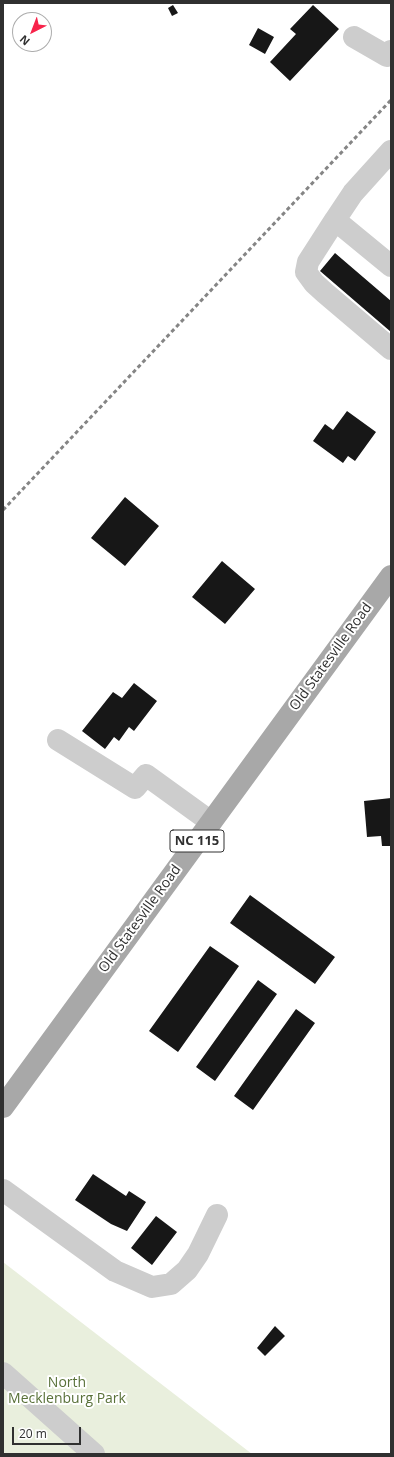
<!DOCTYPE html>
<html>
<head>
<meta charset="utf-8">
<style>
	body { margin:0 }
	#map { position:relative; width:394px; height:1457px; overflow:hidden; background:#fff; font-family:"Open Sans",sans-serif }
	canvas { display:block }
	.frame { position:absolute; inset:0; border:4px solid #303030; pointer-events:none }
	.north { position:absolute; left:12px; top:12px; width:40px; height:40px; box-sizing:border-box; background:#fff; border:1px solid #acacac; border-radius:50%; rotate:222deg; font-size:11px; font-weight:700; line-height:16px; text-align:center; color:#303030 }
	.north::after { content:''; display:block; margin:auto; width:14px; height:18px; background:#f7234a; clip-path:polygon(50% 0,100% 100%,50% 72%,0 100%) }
	.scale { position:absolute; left:12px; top:1427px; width:69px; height:18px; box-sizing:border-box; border:2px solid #303030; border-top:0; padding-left:5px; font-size:12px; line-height:14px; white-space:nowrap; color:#303030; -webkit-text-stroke:3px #fff; paint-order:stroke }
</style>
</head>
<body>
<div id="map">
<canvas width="394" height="1457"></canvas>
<div class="frame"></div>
<div class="north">N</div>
<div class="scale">20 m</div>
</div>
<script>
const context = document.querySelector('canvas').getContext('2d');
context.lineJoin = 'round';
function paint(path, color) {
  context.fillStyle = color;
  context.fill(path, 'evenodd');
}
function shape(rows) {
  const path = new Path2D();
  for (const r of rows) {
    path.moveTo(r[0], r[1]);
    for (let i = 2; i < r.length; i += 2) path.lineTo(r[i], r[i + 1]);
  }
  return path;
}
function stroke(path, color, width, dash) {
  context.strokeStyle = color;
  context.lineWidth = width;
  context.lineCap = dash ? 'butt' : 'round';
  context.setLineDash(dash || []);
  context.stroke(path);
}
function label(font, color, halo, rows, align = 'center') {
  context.font = font + ' "Open Sans",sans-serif';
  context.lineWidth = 4;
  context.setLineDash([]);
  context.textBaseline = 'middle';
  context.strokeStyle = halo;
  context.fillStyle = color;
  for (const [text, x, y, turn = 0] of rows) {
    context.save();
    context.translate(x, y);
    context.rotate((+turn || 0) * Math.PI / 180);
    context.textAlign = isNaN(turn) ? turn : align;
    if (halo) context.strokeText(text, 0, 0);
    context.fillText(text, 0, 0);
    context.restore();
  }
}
const green = shape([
	[3,1262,252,1454,3,1454]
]);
const building = shape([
	[173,5,178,13,172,16,168,8],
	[313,5,339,29,290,81,270,62,296,34,290,29],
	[258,28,274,37,265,54,249,45],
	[335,253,391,301,391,332,320,271],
	[347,411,376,432,355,461,348,456,343,463,313,441,325,424,333,430],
	[125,497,159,526,125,566,91,538],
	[222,561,255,589,225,624,192,597],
	[134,683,157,701,134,731,129,727,119,741,114,737,105,749,82,731,113,692,122,698],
	[391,798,391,846,382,846,381,836,367,837,364,801],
	[250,895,335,957,315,984,230,923],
	[210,946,239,966,178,1052,149,1031],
	[258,980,277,994,215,1081,196,1067],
	[296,1009,315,1023,253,1110,234,1096],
	[93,1174,126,1196,129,1191,146,1202,127,1231,111,1224,75,1200],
	[156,1216,177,1232,152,1265,131,1248],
	[275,1326,285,1336,265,1356,257,1348]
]);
const minor = shape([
	[354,37,387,56,391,51],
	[391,151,353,193,335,220,391,266],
	[335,220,308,262,306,272,314,283,325,293,391,349],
	[58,740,135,788,146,775,211,822],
	[3,1190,115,1271,152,1287,171,1284,187,1270,198,1254,217,1215],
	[3,1373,94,1454]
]);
const major = shape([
	[3,1107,391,576]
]);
const rail = shape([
	[3,510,391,100]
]);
const shields = [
	[197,841,54]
];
const shieldNames = [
	["NC 115",197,841]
];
const streetNames = [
	["Old Statesville Road",331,657,-54],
	["Old Statesville Road",140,919,-54]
];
const parkNames = [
	["North",67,1383],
	["Mecklenburg Park",67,1399]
];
paint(green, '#e9efdd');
paint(building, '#171717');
stroke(minor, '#cdcdcd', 22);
stroke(major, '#a8a8a8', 22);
stroke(rail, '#858585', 3, [4, 3]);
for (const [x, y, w] of shields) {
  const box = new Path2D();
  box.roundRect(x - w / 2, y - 11, w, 22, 3);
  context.fillStyle = '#fff';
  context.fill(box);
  stroke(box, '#303030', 1);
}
label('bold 13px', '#303030', null, shieldNames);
label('14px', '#303030', '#fff', streetNames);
label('14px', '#597139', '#fff', parkNames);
</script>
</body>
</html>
